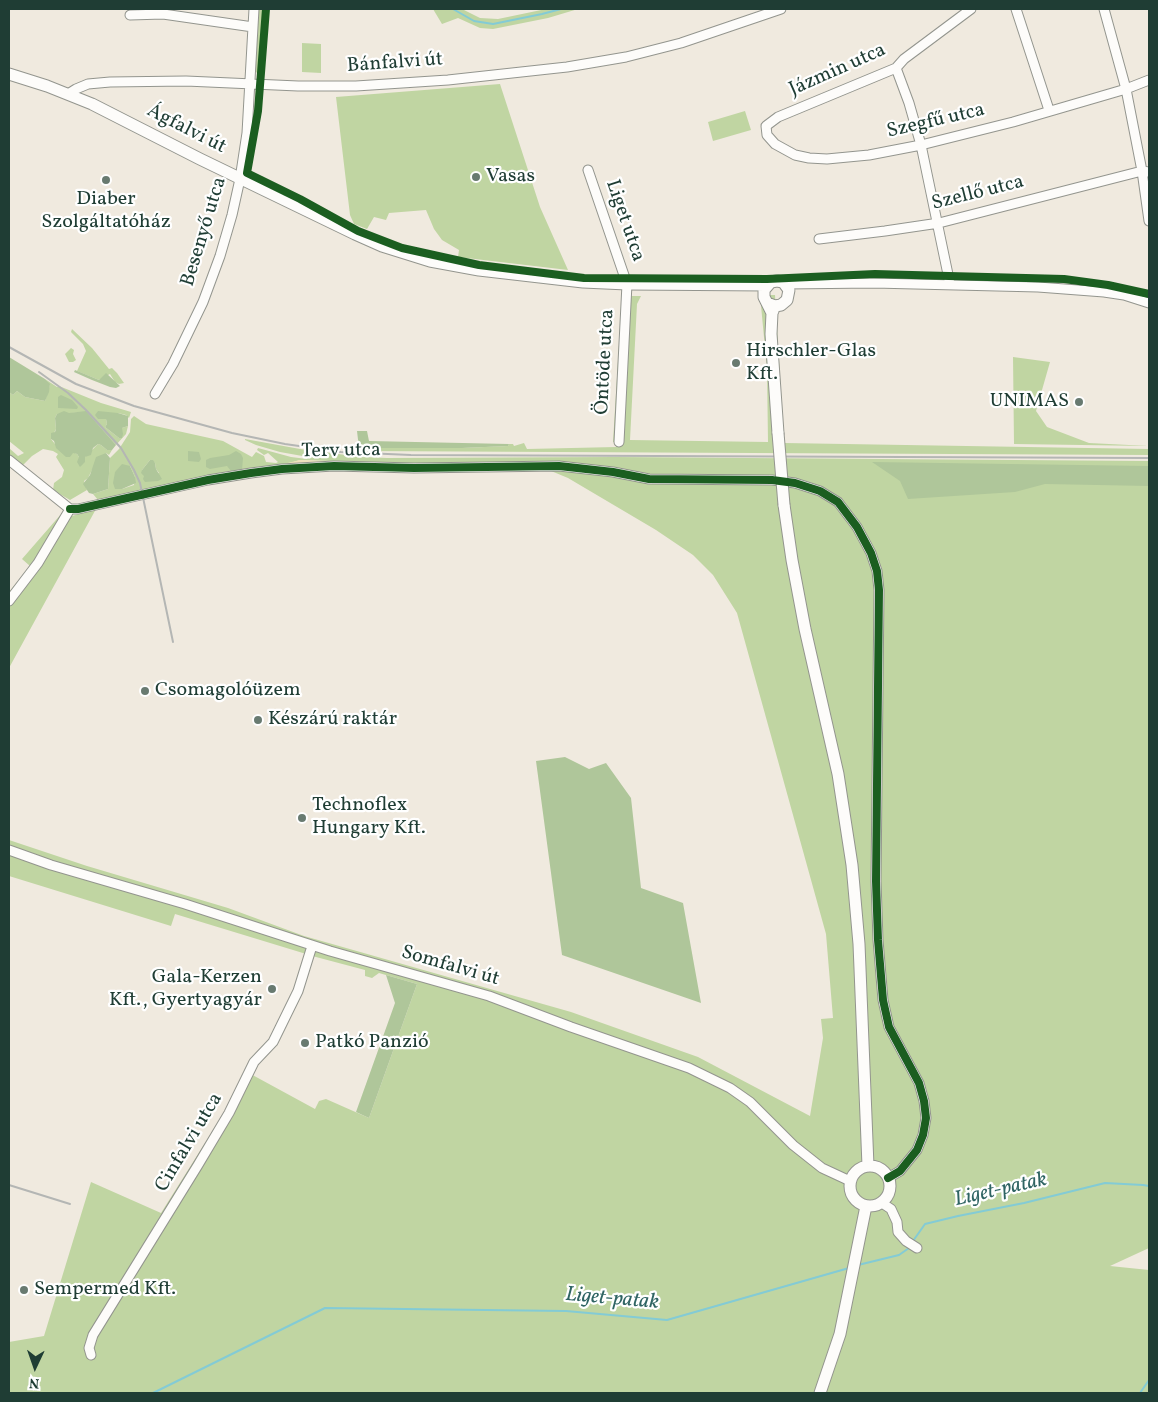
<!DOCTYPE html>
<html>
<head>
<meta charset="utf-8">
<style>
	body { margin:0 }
	#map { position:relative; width:1158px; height:1402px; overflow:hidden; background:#f0eadf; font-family:Vollkorn,serif }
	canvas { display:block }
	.frame { position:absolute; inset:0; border:10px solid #1f3d34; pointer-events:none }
	.north { position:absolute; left:10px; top:1342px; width:50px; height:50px; -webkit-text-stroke:4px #fff; paint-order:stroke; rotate:183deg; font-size:14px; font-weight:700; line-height:20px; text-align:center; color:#1f3d34 }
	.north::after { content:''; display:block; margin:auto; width:18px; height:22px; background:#1f3d34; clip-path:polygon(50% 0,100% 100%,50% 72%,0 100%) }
</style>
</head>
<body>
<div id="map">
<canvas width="1158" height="1402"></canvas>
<div class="frame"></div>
<div class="north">N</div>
</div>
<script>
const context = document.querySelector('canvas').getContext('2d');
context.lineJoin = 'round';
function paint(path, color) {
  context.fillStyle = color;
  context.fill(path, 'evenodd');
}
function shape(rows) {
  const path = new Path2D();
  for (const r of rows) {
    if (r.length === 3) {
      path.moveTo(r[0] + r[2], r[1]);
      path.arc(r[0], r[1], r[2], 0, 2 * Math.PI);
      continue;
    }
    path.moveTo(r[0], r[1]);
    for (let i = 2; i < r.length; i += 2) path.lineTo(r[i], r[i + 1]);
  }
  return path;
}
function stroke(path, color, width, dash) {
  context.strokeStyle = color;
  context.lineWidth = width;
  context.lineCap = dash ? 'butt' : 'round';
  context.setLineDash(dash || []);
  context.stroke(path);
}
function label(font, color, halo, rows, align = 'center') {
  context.font = font + ' Vollkorn,serif';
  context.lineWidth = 4.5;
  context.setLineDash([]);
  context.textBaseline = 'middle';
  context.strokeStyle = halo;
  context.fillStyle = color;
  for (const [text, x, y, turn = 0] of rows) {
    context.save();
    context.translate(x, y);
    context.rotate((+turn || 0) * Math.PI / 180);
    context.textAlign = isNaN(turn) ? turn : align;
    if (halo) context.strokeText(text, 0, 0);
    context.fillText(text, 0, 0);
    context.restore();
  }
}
const green = shape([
	[258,9,264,9,259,73,257,73,256,72,256,59],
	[433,9,462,9,480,18,498,19,546,9,578,9,548,18,493,29,480,28,458,18,442,24],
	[302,43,321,44,321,73,302,72],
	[500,84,540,207,568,270,458,257,459,250,442,240,434,229,426,210,389,213,386,220,374,217,367,229,354,224,350,215,336,97],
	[745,111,751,130,713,141,708,122],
	[760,295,775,295,784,443,1149,449,1149,455,359,451,359,448,462,448,508,446,509,444,513,444,514,446,524,443,527,449,616,447,616,443,613,442,622,296,641,296,637,304,630,440,768,442,767,369],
	[72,329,92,348,109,369,112,368,117,373,124,383,119,384,115,382,110,374,99,380,77,371,86,351,83,344,71,332],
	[71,348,74,350,73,354,76,360,73,362,69,362,65,354],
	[1013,357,1050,362,1036,411,1047,427,1089,443,1149,446,1014,444],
	[45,379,57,387,59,386,101,403,131,412,129,418,126,415,118,413,106,419,107,424,105,427,119,438,122,428,128,426,126,434,116,445,86,412,57,414,55,418,56,429,51,439,55,444,77,454,79,457,85,457,98,444,101,445,107,450,112,450,109,455,106,453,92,470,88,478,84,481,87,490,70,500,53,490,54,483,62,477,64,470,56,457,58,454,53,451,43,449,32,456,22,466,9,457,9,448,18,456,24,453,9,441,9,392,13,395,17,391,25,397,45,401,50,385],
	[134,416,146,424,223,441,252,457,256,452,264,456,266,462,276,463,278,462,268,453,264,455,257,450,258,448,291,457,307,459,308,457,280,452,256,445,245,440,245,439,300,449,361,457,387,458,615,457,1149,461,1149,1248,1110,1266,1149,1270,1149,1393,9,1393,9,1342,44,1336,91,1182,161,1213,227,1108,247,1072,315,1109,319,1101,326,1099,369,1118,417,984,379,973,372,978,365,976,365,970,316,957,175,914,171,926,9,876,9,840,87,866,228,908,304,936,571,1012,698,1057,810,1116,823,1038,821,1019,833,1018,826,934,737,613,713,575,693,555,656,530,568,478,539,466,355,464,328,461,300,460,287,464,98,500,93,494,108,489,110,458,119,449,130,432,131,419],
	[150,460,155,463,156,469,159,473,145,476,142,470],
	[130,466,135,477,134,485,122,489],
	[96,509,9,668,9,592,30,566,22,559,62,513,72,516]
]);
const forest = shape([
	[9,357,45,379,50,384,49,392,45,401,25,397,17,391,13,395,9,392],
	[75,370,99,380,106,373,120,386,116,388,110,387,92,380,74,372],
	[61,395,72,400,78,407,77,409,58,408,58,397],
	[64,411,69,413,86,411,116,445,112,450,107,450,101,445,98,444,93,448,91,455,85,457,85,462,80,467,77,462,79,457,77,454,73,453,70,457,66,457,56,448,54,441,51,439,51,433,55,432,56,429,55,418,57,414],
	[98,411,118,413,128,416,128,426,122,428,123,434,122,438,119,438,105,427,107,424,106,419,98,419,95,415],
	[357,431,367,431,369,441,509,444,508,446,462,448,359,448],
	[188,451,199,452,201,459,199,462,188,461],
	[236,451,241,454,243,458,242,470,231,471,227,466,210,469,206,467,206,460,210,458,229,455],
	[106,453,110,458,108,489,93,494,89,493,83,484,90,475,96,457],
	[150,460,153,460,155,463,156,469,162,479,158,481,145,482,143,479,144,476,141,473,142,470],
	[872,462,1149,466,1149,486,1045,484,1015,492,908,499,900,481],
	[122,464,130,466,135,477,136,483,122,489,115,489,113,483,115,472],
	[565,757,589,769,606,763,631,798,641,888,683,903,701,1003,562,955,536,761],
	[386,975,417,984,369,1118,356,1112,395,1003]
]);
const sand = shape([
	[300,460,328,461,346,462,271,467]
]);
const stream = shape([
	[453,9,474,21,493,24,542,14,561,9],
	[913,1241,925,1224,958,1216,1024,1203,1105,1183,1143,1185,1149,1186],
	[858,1265,899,1255,909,1248],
	[153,1393,325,1308,566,1311,667,1320,849,1268],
	[1140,1393,1149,1380]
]);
const minor = shape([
	[971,9,904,59,896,68,778,117,766,126,767,135,775,144,795,155,809,158,827,159,869,155,921,145,1013,122,1126,89,1149,80],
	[1016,9,1049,110],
	[1104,9,1126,89,1142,171,1149,221],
	[130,15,163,14,253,27],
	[896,68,909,103,921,145,950,284],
	[68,94,76,89,88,84,110,82,186,81,298,86,356,86,448,80,567,67,626,57,681,43,781,9],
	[588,170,627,284,619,442],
	[819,239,885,231,939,223,1142,171,1149,172],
	[785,284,874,283,1038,287,1104,292,1124,295,1149,303],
	[155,394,173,364,203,302,220,256,232,215,240,179,247,133,254,9],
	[9,460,70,509],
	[70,509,78,509,208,480,251,473,282,469,334,466,414,468,559,466,613,472,649,479,772,480,795,483,820,491,838,502,857,527,871,553,877,571,879,590,876,881,878,940,883,1000,889,1027,919,1083,924,1101,926,1118,923,1135,917,1150,900,1171,888,1178],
	[9,601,38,563,70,509],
	[9,850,51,865,185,904,330,951,489,996,571,1027,689,1068,730,1088,750,1102,793,1145,822,1168,850,1181],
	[882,1203,891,1209,897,1222,898,1232,906,1241,917,1248],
	[91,1355,89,1348,93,1335,198,1165,229,1113,254,1062,273,1042,298,991,312,946]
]);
const major = shape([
	[9,74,47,86,92,104,200,159,355,234,382,246,430,261,479,270,583,282,627,284,767,285],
	[770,304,775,306,781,305,787,300,789,290,783,282,777,281,771,282,764,290,764,297,772,313],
	[775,306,772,313,771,334,778,433],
	[784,505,792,560,805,629,838,774,852,865,859,944,868,1166],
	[870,1186,20],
	[820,1393,840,1334,866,1206]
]);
const rail = shape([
	[9,347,76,384,134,406,232,433,285,444,341,452,411,455,1149,458],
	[39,372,68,393,86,410,121,448,134,470,140,483,173,642],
	[9,1185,70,1204]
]);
const majorBridge = shape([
	[778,433,784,505]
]);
const cycleway = shape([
	[266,9,258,111,247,173,300,199,358,231,402,248,479,265,584,278,767,279,875,274,949,276,1064,279,1108,285,1149,294],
	[70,509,78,509,208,480,251,473,282,469,334,466,414,468,559,466,613,472,649,479,772,480,795,483,820,491,838,502,857,527,871,553,877,571,879,590,876,881,878,940,883,1000,889,1027,919,1083,924,1101,926,1118,923,1135,917,1150,900,1171,888,1178]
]);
const markers = [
	[476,177,5,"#687a70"],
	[106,180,5,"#687a70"],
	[736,363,5,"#687a70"],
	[1079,402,5,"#687a70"],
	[145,691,5,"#687a70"],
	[258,720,5,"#687a70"],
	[302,818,5,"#687a70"],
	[272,989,5,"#687a70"],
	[305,1043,5,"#687a70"],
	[24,1290,5,"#687a70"]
];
const streetNames = [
	["Bánfalvi út",395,64,-4],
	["Jázmin utca",838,71,-24],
	["Szegfű utca",936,122,-13],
	["Ágfalvi út",186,130,27],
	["Szellő utca",978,194,-14],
	["Liget utca",624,221,71],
	["Besenyő utca",205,232,-73],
	["Öntöde utca",606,362,-87],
	["Terv utca",341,452,-1],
	["Somfalvi út",450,967,16],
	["Cinfalvi utca",190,1143,-59]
];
const poiNames = [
	["Vasas",486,177],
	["Diaber",106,200,"center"],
	["Szolgáltatóház",106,223,"center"],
	["Hirschler-Glas",746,352],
	["Kft.",746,375],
	["UNIMAS",1069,402,"right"],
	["Csomagolóüzem",155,691],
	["Készárú raktár",268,720],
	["Technoflex",312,806],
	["Hungary Kft.",312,829],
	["Gala-Kerzen",262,978,"right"],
	["Kft., Gyertyagyár",262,1001,"right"],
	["Patkó Panzió",315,1043],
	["Sempermed Kft.",34,1290]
];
const waterNames = [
	["Liget-patak",1001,1191,-13],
	["Liget-patak",612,1300,5]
];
paint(green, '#c0d5a2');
paint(forest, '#afc69a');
paint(sand, '#efe1bb');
stroke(stream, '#83cbd5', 2);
stroke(minor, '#93958e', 11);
stroke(major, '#93958e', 13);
stroke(minor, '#fdfcfa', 9);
stroke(major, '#fdfcfa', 11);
stroke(rail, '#b4b6b4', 2);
stroke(majorBridge, '#93958e', 13, []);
stroke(majorBridge, '#fdfcfa', 11);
stroke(cycleway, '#1b5e20', 8);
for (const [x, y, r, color] of markers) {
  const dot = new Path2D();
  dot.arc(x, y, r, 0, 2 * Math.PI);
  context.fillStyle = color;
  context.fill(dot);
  stroke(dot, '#fff', 2);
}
label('20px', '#1f3d34', '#fff', streetNames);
label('20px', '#1f3d34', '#fff', poiNames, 'left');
label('italic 21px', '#2f6463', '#fff', waterNames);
</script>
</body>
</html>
